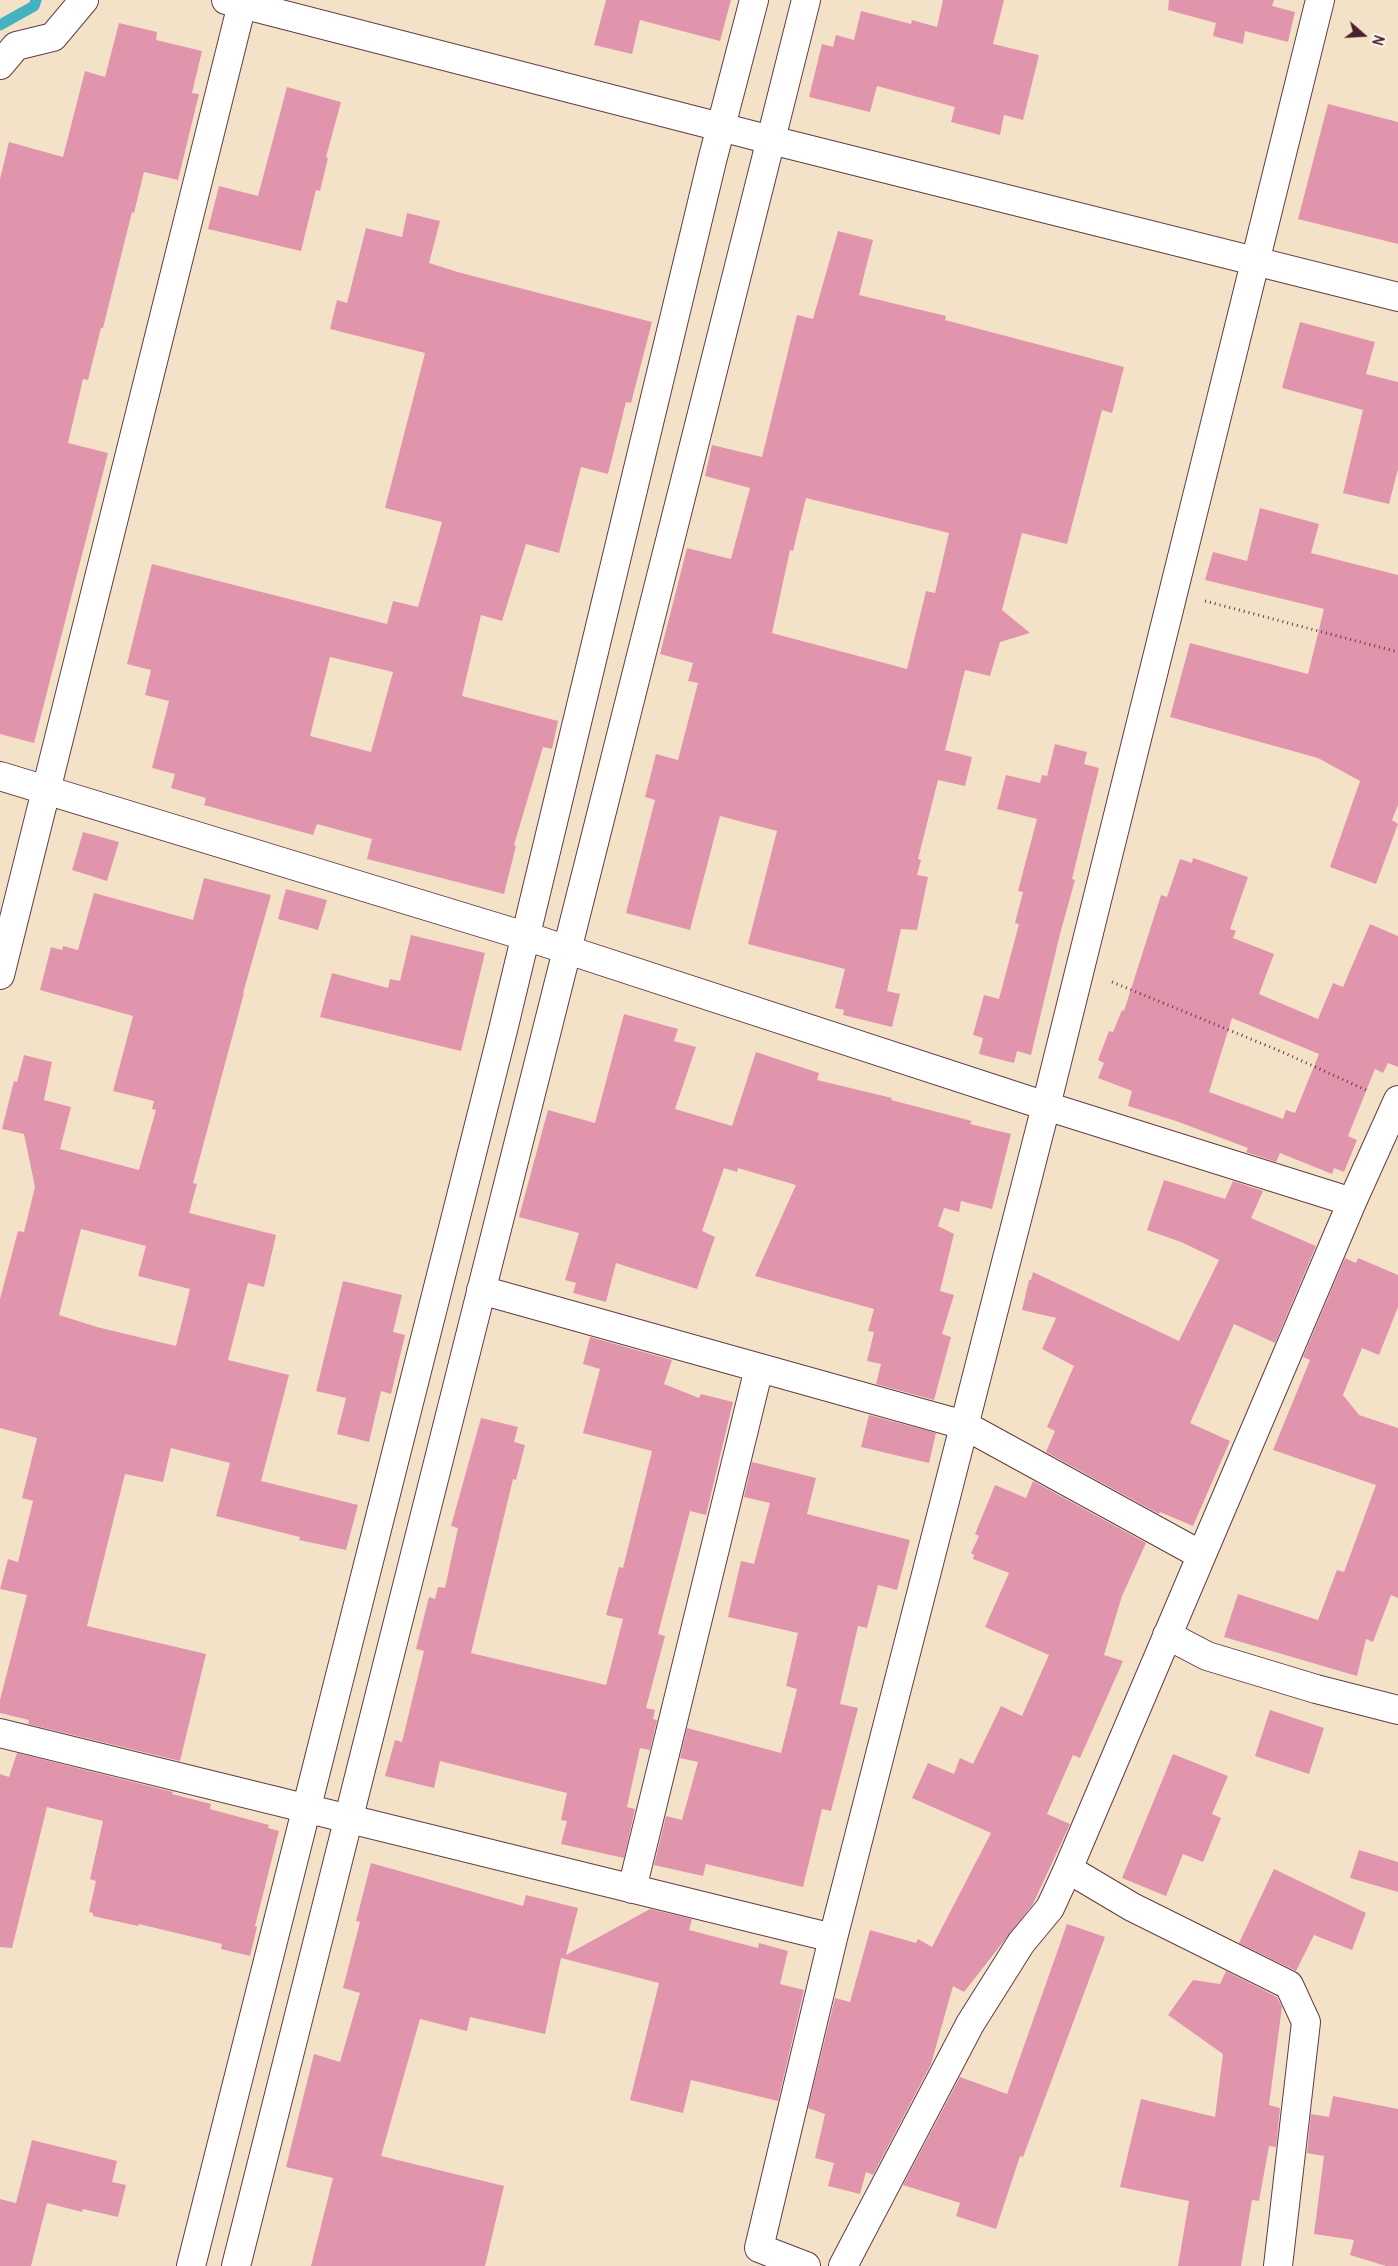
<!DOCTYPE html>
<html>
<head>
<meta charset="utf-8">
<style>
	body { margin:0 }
	#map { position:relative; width:1398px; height:2266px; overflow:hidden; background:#f4e2c8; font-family:Pangolin,sans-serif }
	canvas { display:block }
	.north { position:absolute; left:1338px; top:10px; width:50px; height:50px; -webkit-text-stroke:4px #fbf7ec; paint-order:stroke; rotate:109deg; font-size:14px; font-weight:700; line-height:20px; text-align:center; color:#4a1f2b }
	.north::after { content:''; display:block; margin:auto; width:18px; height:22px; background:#4a1f2b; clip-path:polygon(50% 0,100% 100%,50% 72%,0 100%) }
</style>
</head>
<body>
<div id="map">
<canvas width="1398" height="2266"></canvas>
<div class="north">N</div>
</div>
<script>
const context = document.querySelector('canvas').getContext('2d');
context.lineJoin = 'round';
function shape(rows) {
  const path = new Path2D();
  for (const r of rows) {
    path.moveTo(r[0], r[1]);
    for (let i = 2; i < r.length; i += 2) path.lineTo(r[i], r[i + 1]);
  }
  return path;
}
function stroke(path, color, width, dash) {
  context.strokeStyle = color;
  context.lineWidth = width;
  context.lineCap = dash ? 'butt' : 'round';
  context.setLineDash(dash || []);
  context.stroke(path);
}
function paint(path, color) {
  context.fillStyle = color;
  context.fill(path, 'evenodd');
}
const stream = shape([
	[0,25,34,6,36,0]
]);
const building = shape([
	[606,0,731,0,720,41,640,20,632,54,594,45],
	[943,0,1004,0,993,44,1039,55,1023,120,1004,115,1000,135,951,122,955,107,877,86,870,112,809,97,822,44,833,47,836,35,854,40,861,11,911,24,912,20,937,27],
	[1169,0,1274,0,1272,6,1295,12,1288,42,1245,31,1243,44,1213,36,1216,23,1168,10],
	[119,23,157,32,156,40,202,51,192,93,199,94,178,180,144,172,134,213,132,212,103,328,101,328,88,380,83,379,68,443,108,453,34,743,0,734,0,179,9,142,63,157,85,71,105,77],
	[287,87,341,102,326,157,328,158,320,191,316,190,301,251,208,229,219,186,258,196],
	[1328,104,1398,122,1398,244,1298,219],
	[407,213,440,221,429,263,461,273,652,322,631,403,626,402,608,474,581,467,559,553,526,544,502,621,481,615,462,696,558,721,552,749,543,747,514,845,516,846,504,894,367,859,372,839,317,824,313,835,204,805,206,798,171,788,175,774,152,768,169,701,145,695,151,670,127,664,152,564,387,624,393,601,418,607,442,522,385,508,425,353,330,329,337,300,347,303,366,228,402,237],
	[330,657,393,672,371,752,310,736],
	[838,231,873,240,859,295,946,316,945,320,1124,367,1112,413,1102,410,1067,544,1022,533,1002,610,1030,633,1000,642,990,676,965,670,945,750,972,757,965,786,938,780,918,859,921,860,917,875,928,877,917,930,901,929,887,991,900,994,892,1027,843,1015,844,1010,835,1008,845,969,748,944,777,831,720,816,690,930,626,913,655,800,645,797,656,754,678,760,698,683,688,681,693,663,660,654,687,548,731,559,750,488,705,476,712,445,762,457,797,315,813,319],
	[806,498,949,533,935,593,926,591,907,669,772,633,790,550,793,551],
	[1300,322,1375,342,1366,374,1398,382,1398,469,1389,504,1343,493,1363,410,1282,388],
	[1260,508,1319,524,1311,553,1398,575,1398,805,1392,820,1398,824,1376,884,1330,867,1360,781,1318,758,1170,717,1190,643,1308,674,1324,609,1205,580,1213,552,1247,561],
	[1055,744,1087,752,1084,764,1099,768,1072,879,1075,880,1060,934,1031,1055,1017,1051,1014,1063,979,1054,983,1038,973,1035,984,995,999,999,1019,924,1015,923,1023,892,1018,891,1037,819,997,809,1006,775,1040,783,1042,775,1047,776],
	[83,832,119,842,107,881,72,870],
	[1193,858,1248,877,1230,929,1236,931,1233,938,1274,954,1259,994,1318,1019,1333,983,1343,987,1370,924,1398,936,1398,1067,1388,1063,1383,1073,1375,1069,1348,1136,1357,1140,1344,1172,1334,1168,1332,1174,1280,1153,1276,1162,1246,1152,1248,1148,1176,1121,1128,1106,1132,1091,1098,1078,1104,1063,1098,1060,1109,1031,1113,1032,1122,1010,1124,1011,1161,895,1167,897,1180,859,1192,863],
	[1232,1018,1319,1054,1295,1113,1286,1110,1283,1119,1209,1092],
	[204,878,271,895,243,993,244,993,193,1183,197,1184,189,1213,276,1235,264,1287,248,1283,228,1360,289,1375,261,1481,358,1505,346,1550,299,1540,300,1537,216,1516,230,1463,171,1448,163,1482,125,1474,87,1626,206,1654,180,1761,28,1724,29,1720,0,1713,0,1700,27,1595,0,1589,8,1559,18,1562,33,1501,22,1498,37,1438,0,1428,0,1299,18,1231,24,1232,35,1187,24,1134,2,1129,14,1081,17,1082,24,1055,52,1062,44,1100,71,1107,60,1149,139,1170,156,1110,152,1109,154,1101,113,1091,133,1016,40,990,51,947,62,950,63,946,78,950,94,893,193,920],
	[81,1229,146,1246,138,1276,190,1289,176,1346,97,1327,59,1315],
	[286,889,327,900,318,930,278,919],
	[411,935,485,953,461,1051,320,1017,332,973,388,988,390,979,400,981],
	[624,1014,678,1029,674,1041,696,1047,675,1109,732,1126,756,1052,819,1073,817,1080,892,1098,891,1100,972,1121,970,1124,1011,1134,992,1209,961,1201,959,1212,944,1208,938,1226,954,1234,940,1291,954,1295,942,1334,951,1337,934,1400,876,1384,881,1364,867,1361,874,1332,868,1331,874,1309,755,1276,796,1185,738,1168,737,1172,724,1168,702,1231,715,1237,697,1289,616,1263,606,1302,573,1293,576,1283,565,1280,579,1233,519,1217,548,1110,595,1123],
	[1164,1180,1225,1199,1233,1181,1263,1191,1251,1218,1316,1246,1275,1343,1234,1324,1190,1423,1230,1441,1193,1526,1160,1512,1159,1514,1046,1452,1055,1431,1047,1427,1074,1366,1042,1349,1056,1318,1022,1310,1029,1280,1031,1280,1033,1272,1179,1341,1219,1260,1181,1242,1147,1230],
	[1345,1258,1356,1263,1358,1258,1398,1275,1398,1307,1379,1355,1362,1348,1343,1395,1359,1415,1398,1428,1398,1598,1391,1595,1373,1642,1366,1639,1357,1676,1224,1637,1238,1594,1318,1620,1337,1570,1344,1572,1376,1485,1273,1450,1310,1360,1303,1357],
	[343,1281,402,1295,393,1332,405,1335,391,1394,381,1391,369,1442,337,1434,346,1398,316,1391],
	[590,1337,672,1360,664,1384,699,1398,701,1394,733,1402,706,1515,690,1511,658,1634,665,1636,646,1708,655,1710,653,1719,657,1720,650,1750,640,1748,627,1807,635,1809,624,1858,561,1844,567,1821,561,1820,567,1793,440,1761,434,1788,385,1776,395,1740,402,1742,424,1651,416,1649,429,1597,435,1599,438,1587,445,1588,458,1528,451,1526,481,1418,518,1427,514,1442,525,1445,516,1480,513,1479,471,1653,606,1685,623,1619,606,1615,619,1567,623,1568,652,1451,583,1433,600,1369,583,1364],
	[869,1415,936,1433,929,1463,861,1447],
	[752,1462,816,1478,807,1514,910,1540,897,1590,878,1585,867,1628,858,1626,840,1704,858,1708,831,1811,822,1809,803,1887,706,1864,703,1876,654,1865,666,1816,682,1820,698,1762,680,1758,687,1728,781,1753,797,1689,786,1686,798,1633,728,1617,741,1561,754,1564,770,1503,744,1497],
	[1033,1481,1146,1543,1122,1596,1104,1655,1123,1661,1080,1758,1073,1755,1047,1814,1070,1824,1033,1904,964,1992,953,1986,931,2064,873,2175,866,2172,860,2194,828,2186,834,2163,815,2158,825,2114,808,2108,835,1998,850,2002,870,1930,916,1943,918,1939,932,1947,991,1833,912,1798,928,1763,954,1774,960,1758,973,1764,1001,1706,1022,1716,1049,1655,985,1627,1009,1573,973,1559,974,1555,971,1553,979,1536,975,1534,995,1485,1026,1498],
	[1270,1710,1324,1728,1309,1774,1255,1756],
	[17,1753,173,1792,172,1794,211,1804,210,1809,269,1825,268,1828,279,1831,255,1926,257,1927,250,1956,221,1949,222,1944,139,1924,138,1926,93,1916,93,1913,89,1912,96,1881,90,1879,103,1821,47,1807,12,1948,0,1947,0,1774,9,1777],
	[1173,1754,1228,1776,1212,1814,1221,1818,1203,1862,1183,1854,1166,1896,1122,1878],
	[1359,1850,1398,1862,1398,1892,1350,1878],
	[371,1863,523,1906,526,1895,578,1908,566,1955,650,1909,692,1919,689,1930,758,1948,759,1943,788,1951,780,1984,804,1990,778,2101,691,2080,683,2113,630,2100,659,1983,561,1958,545,2034,470,2017,467,2031,420,2019,381,2156,504,2186,485,2266,311,2266,333,2178,286,2167,314,2054,340,2062,360,1993,343,1988,360,1922,356,1921],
	[1274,1869,1366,1913,1352,1950,1314,1935,1296,1971,1239,1943],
	[1067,1924,1105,1937,1023,2157,1020,2156,996,2229,956,2216,960,2203,903,2185,960,2077,1007,2094],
	[1226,1971,1277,1997,1282,2007,1269,2105,1280,2108,1276,2147,1269,2146,1259,2201,1252,2200,1241,2266,1178,2266,1189,2201,1120,2187,1141,2099,1215,2117,1223,2054,1168,2015,1193,1980,1220,1984],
	[1333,2096,1398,2109,1398,2266,1386,2266,1350,2255,1354,2240,1314,2234,1324,2156,1307,2153,1311,2114,1329,2117],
	[32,2140,117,2161,112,2182,126,2185,118,2217,83,2209,82,2212,47,2203,31,2266,0,2266,0,2199,16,2203]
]);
const path = shape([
	[1205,601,1398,652],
	[1112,982,1280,1051,1366,1090]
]);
const minor = shape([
	[226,0,771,140,1398,297],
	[0,65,16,46,53,37,84,0],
	[0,776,525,936,1046,1106,1352,1202],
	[0,975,243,0],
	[481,1290,964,1425,1201,1555],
	[1167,1635,1207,1656,1316,1689,1398,1710],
	[0,1733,833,1938],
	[632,1889,759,1368],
	[191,2266,503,1030,712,161,754,0],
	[236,2266,806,0],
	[806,2266,759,2248,833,1938,1046,1106,1320,0],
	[843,2266,970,2024,1021,1943,1050,1908,1068,1869],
	[1278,2266,1306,2022,1289,1985,1132,1907,1068,1869,1352,1202,1398,1100]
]);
stroke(stream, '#45b2c1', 11);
paint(building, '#e195ac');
stroke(minor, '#643c43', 30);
stroke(path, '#643c43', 3, [1, 4]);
stroke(minor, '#fff', 28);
</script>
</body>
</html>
